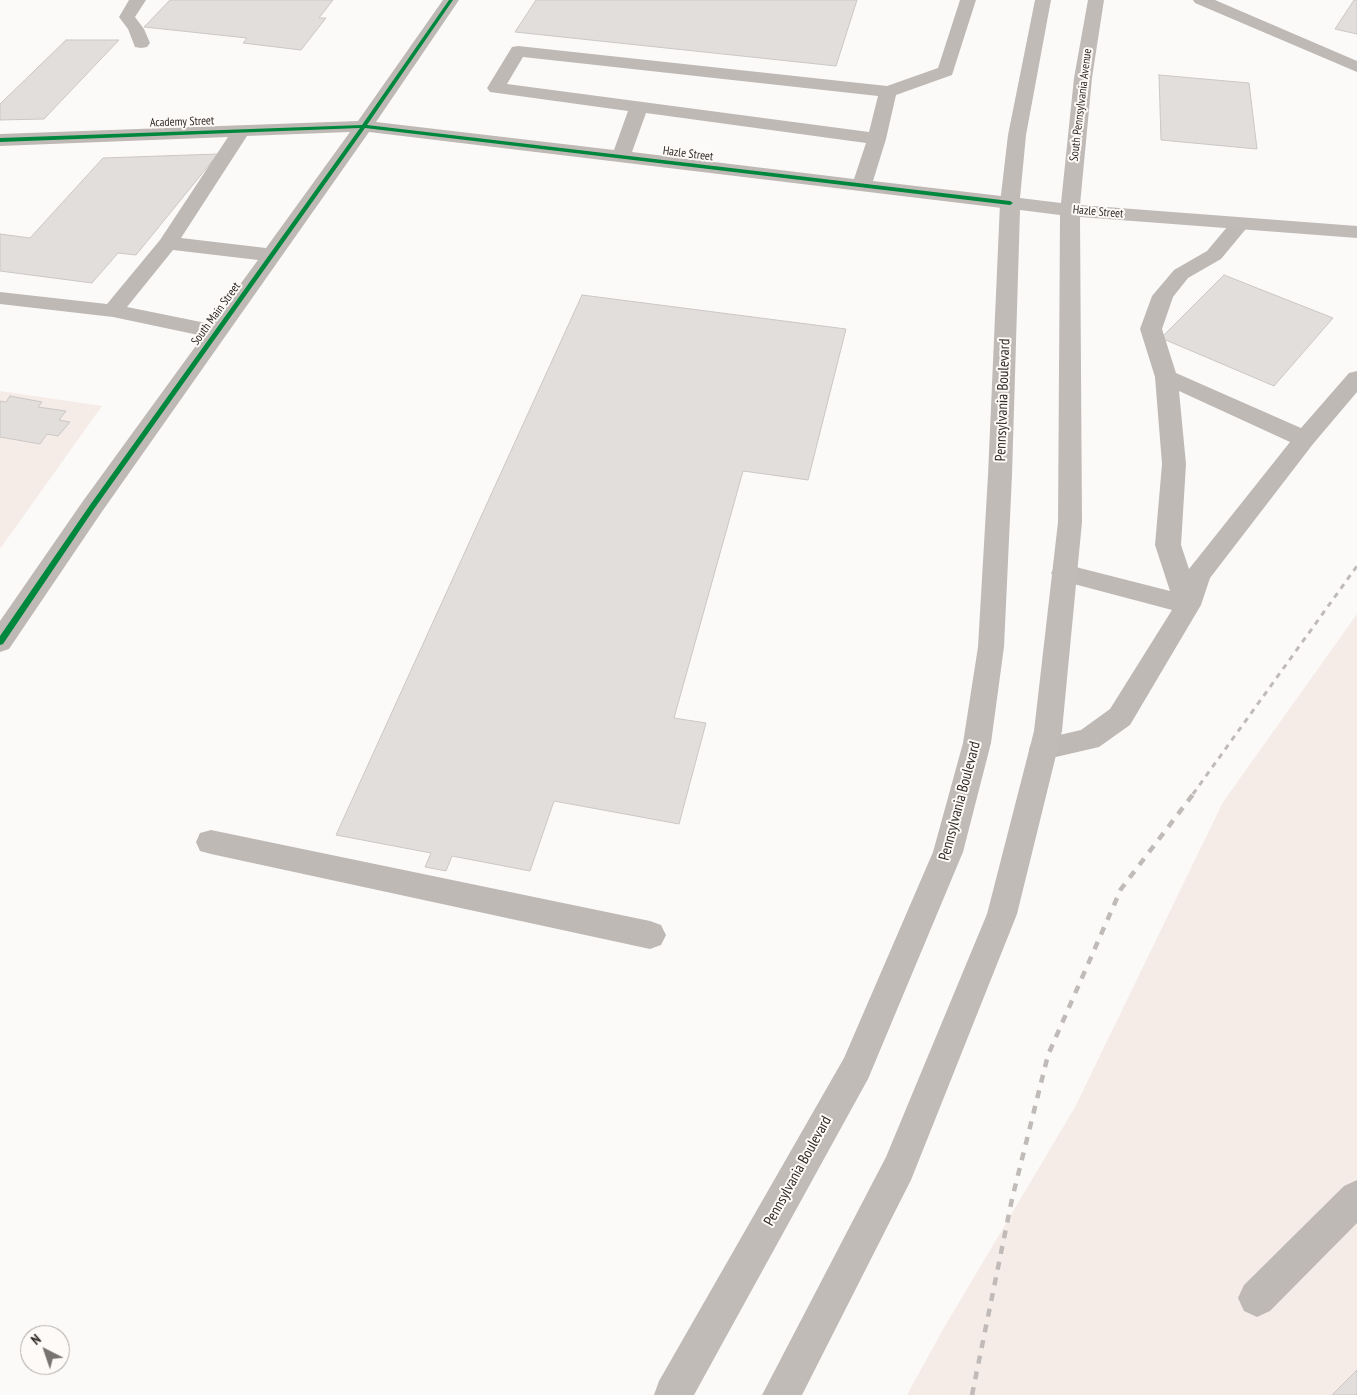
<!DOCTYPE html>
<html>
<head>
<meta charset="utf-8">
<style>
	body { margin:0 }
	#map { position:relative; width:1357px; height:1395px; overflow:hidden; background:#fcfaf9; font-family:"PT Sans Narrow",sans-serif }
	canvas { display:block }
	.north { position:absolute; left:20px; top:1325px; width:50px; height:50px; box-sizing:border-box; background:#fdfaf8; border:1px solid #aba7a4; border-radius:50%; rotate:319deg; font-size:14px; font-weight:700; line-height:20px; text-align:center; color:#302b27 }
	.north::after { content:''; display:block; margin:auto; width:18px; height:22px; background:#777370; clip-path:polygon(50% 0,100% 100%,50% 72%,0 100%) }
</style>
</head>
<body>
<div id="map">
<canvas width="1357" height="1395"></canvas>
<div class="north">N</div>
</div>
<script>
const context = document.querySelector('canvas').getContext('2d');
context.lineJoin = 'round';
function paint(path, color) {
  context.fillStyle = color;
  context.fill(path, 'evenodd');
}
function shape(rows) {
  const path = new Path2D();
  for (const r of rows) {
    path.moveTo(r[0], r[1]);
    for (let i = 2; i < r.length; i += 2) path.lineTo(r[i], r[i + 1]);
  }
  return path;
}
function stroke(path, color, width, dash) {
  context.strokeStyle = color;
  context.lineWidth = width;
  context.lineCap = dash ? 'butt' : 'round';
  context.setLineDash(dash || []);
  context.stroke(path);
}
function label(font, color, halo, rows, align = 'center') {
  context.font = font + ' "PT Sans Narrow",sans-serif';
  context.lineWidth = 4;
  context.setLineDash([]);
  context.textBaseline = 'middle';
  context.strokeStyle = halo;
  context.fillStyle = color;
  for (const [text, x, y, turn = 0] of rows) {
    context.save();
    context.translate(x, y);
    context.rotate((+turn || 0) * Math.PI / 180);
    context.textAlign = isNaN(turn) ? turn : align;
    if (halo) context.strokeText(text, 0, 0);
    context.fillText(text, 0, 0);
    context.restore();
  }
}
const built = shape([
	[0,391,102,406,0,549],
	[1357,614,1357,1395,907,1395,942,1331,1075,1107,1223,802]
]);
const building = shape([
	[170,0,333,0,319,18,326,18,301,50,243,43,247,38,144,27,170,0],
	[536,0,857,0,836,66,515,32,536,0],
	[1354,0,1357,0,1357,34,1335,29,1354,0],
	[66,40,119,40,44,119,0,120,0,104,66,40],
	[1159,75,1249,83,1257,149,1161,140,1159,75],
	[218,154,136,255,118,253,92,283,0,271,0,234,30,238,103,158,218,154],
	[1224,275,1333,318,1274,386,1161,338,1224,275],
	[582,295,846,329,808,480,743,471,674,718,706,723,679,824,554,801,530,871,452,856,446,871,425,867,431,853,336,835,582,295],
	[10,396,42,402,38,407,66,411,59,420,70,422,58,436,47,434,40,444,0,437,0,401,6,402,10,396],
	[1357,1370,1357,1395,1332,1395,1357,1370]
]);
const minor = shape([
	[129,0,146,0,135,17,144,29,150,43,147,47,141,48,135,47,128,29,119,17,129,0],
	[443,0,459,0,376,122,614,150,628,111,490,92,487,88,512,47,518,46,887,86,938,68,960,0,976,0,952,75,896,95,886,139,873,181,1010,197,1017,199,1020,203,1017,207,1010,209,369,132,101,513,9,649,0,652,0,621,83,501,203,336,113,317,0,304,0,292,107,304,160,240,228,137,0,146,0,134,358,121,443,0],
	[523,57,878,96,869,132,507,84,523,57],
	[646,113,866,143,854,179,632,152,646,113],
	[350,132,266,248,181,238,247,136,350,132],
	[173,250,258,260,211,324,127,307,173,250],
	[1193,0,1215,0,1357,61,1357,72,1195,3,1193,0],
	[1240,218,1247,220,1250,224,1221,259,1188,278,1173,297,1162,329,1176,373,1301,428,1349,373,1357,371,1357,392,1313,444,1210,578,1201,605,1130,725,1099,747,1043,760,1033,757,1029,749,1033,741,1081,730,1110,709,1172,610,1055,579,1051,573,1055,567,1064,564,1170,591,1155,545,1162,464,1155,377,1140,329,1152,296,1174,270,1207,251,1233,220,1240,218],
	[1179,391,1290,442,1189,569,1181,545,1186,464,1179,391],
	[211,830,650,921,661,925,666,935,661,945,650,949,211,854,200,851,196,842,200,833,211,830],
	[1357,1180,1357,1223,1270,1311,1257,1317,1244,1311,1238,1298,1244,1285,1344,1186,1357,1180]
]);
const major = shape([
	[1035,0,1051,0,1026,135,1020,198,1061,203,1074,78,1088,0,1104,0,1092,78,1080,205,1357,226,1357,238,1080,217,1082,522,1062,731,1017,914,911,1180,802,1395,762,1395,886,1157,987,914,1034,731,1058,522,1060,215,1020,210,1012,475,1004,647,991,743,963,852,868,1079,694,1395,654,1395,659,1381,844,1058,933,852,963,743,978,647,988,475,1000,203,1008,135,1035,0]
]);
const railFar1 = shape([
	[1193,794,1357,566]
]);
const rail = shape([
	[972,1395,1012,1199,1048,1055,1121,889,1194,793]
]);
const cycleway = shape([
	[449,0,453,0,367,125,1010,201,1013,203,1010,205,365,128,94,509,3,644,0,645,0,636,90,505,360,128,0,142,0,138,362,125,449,0]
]);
const farStreetnames = [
	["South Pennsylvania Avenue",1081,105,-83],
	["Academy Street",182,122,-2],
	["Hazle Street",688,154,7],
	["Hazle Street",1098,212,5],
	["South Main Street",216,314,-54]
];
const streetNames = [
	["Pennsylvania Boulevard",1003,400,-88],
	["Pennsylvania Boulevard",960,801,-75],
	["Pennsylvania Boulevard",798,1171,-61]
];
paint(built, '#f5ece8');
paint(building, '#e2dedc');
stroke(building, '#ccc7c5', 1);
paint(minor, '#bfb9b5');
paint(major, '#c1bbb8');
stroke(railFar1, '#c0bbb9', 3, [5.5, 5.5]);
stroke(rail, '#c0bbb9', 4.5, [8, 8]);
paint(cycleway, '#00873e');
label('12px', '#302b27', '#fdfaf8', farStreetnames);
label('15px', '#302b27', '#fdfaf8', streetNames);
</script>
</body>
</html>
